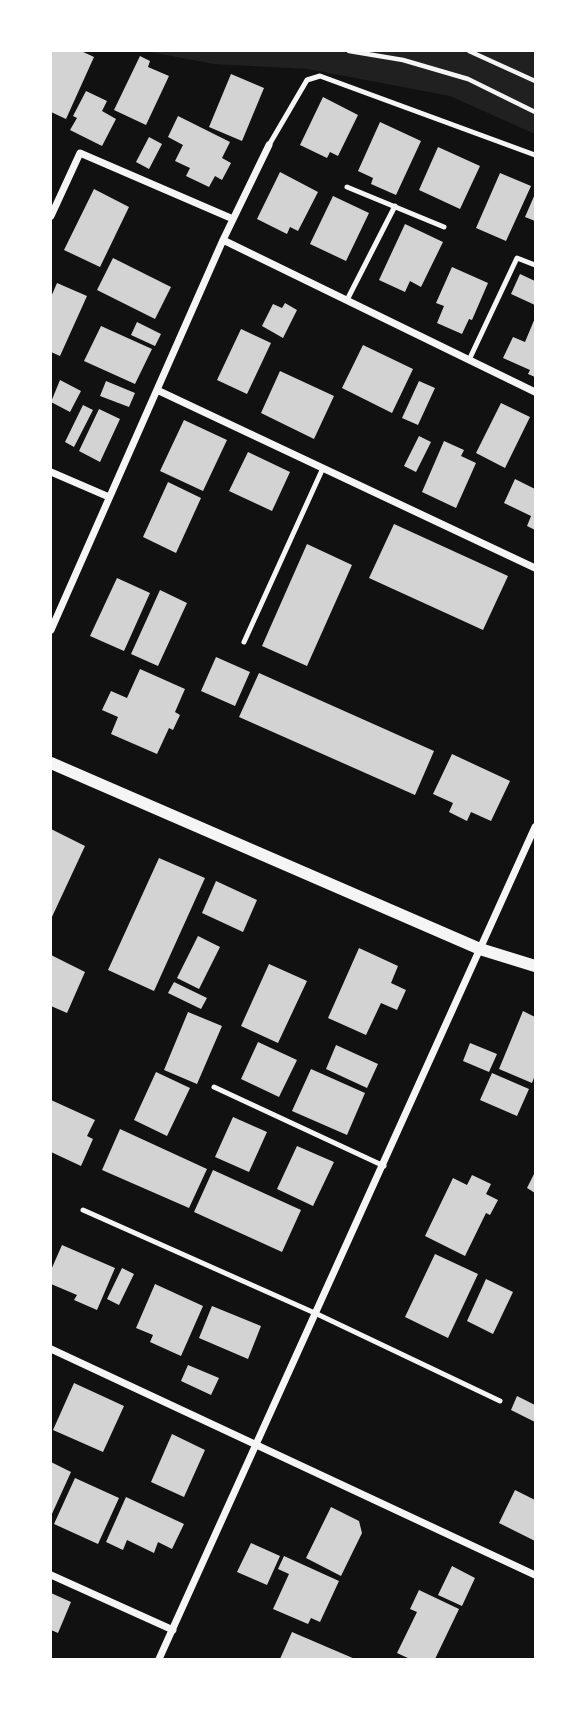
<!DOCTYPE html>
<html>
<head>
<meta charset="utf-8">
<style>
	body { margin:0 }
	#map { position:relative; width:586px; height:1710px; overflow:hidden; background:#111; font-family:Barlow,sans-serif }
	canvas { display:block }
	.frame { position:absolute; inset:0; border:52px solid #fff; pointer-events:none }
</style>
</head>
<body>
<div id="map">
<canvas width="586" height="1710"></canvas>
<div class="frame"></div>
</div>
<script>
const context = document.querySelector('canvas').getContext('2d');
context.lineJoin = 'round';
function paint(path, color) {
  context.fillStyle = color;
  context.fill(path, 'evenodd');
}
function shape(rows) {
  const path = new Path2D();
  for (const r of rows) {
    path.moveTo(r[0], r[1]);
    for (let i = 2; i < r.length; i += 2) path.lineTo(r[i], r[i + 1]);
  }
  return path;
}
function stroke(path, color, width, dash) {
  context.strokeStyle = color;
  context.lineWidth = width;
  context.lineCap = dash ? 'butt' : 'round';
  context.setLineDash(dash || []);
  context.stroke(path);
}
const green = shape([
	[145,51,535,51,535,134,450,96,308,69,214,64]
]);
const building = shape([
	[52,51,81,51,94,57,66,119,51,112],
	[140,56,150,61,148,67,169,76,146,125,114,110],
	[231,74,264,88,242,141,209,127],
	[86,91,107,101,102,111,116,119,102,146,70,130,77,118,73,116],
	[323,97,358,115,338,156,330,152,327,158,300,145],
	[178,116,230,142,222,158,231,163,222,180,215,176,209,187,186,176,190,168,175,161,183,145,168,137],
	[380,122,421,141,396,195,371,184,373,178,358,171],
	[149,137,162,144,149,169,136,162],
	[438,147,480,166,460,209,419,190],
	[280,172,318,192,298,231,290,227,287,234,257,219],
	[500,173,531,186,506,241,476,228],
	[94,189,129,207,100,267,64,250],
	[535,194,535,221,525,217],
	[333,196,369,213,346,261,310,244],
	[405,224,443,242,421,287,410,281,405,292,379,280],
	[113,258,171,287,155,319,97,290],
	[452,267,488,283,472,320,469,319,462,334,437,323,444,306,436,303],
	[520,274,535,281,535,305,511,294],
	[57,283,87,296,60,356,51,352,51,297],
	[285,303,297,310,283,338,262,326,273,304,282,308],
	[535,318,535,377,528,374,530,370,503,358,513,337,525,342],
	[137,322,161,334,155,346,131,335],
	[101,326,152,349,135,384,84,361],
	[241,329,271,343,247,394,217,380],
	[363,345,413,369,392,413,342,388],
	[280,371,334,396,314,439,261,413],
	[60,380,81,391,70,412,51,402],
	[106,381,135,393,129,407,100,396],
	[419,381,435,388,418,425,402,418],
	[501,403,530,417,505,468,476,453],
	[83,405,93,410,74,447,65,442],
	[99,409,120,419,100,462,79,451],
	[184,420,227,440,203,491,160,471],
	[419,436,431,442,416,472,404,466],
	[444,441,464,450,461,456,476,463,456,508,422,492],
	[248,452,290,472,272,511,229,491],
	[515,479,535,489,535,530,527,526,531,516,504,503],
	[168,482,201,498,176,553,143,537],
	[394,524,508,576,483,630,369,578],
	[307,544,352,565,307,666,262,646],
	[117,578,150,593,124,651,90,636],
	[160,590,187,603,158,666,131,654],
	[216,657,250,672,235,706,201,691],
	[140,669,185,689,175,712,180,715,173,730,169,728,157,754,111,734,118,717,102,710,111,691,127,698],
	[259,673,434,751,415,795,239,717],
	[452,754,510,781,491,821,471,812,467,821,449,812,453,803,433,794],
	[51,829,85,846,51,919],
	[159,858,205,878,154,991,108,970],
	[216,881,257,900,243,932,202,913],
	[198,936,220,947,199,989,177,978],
	[359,948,398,966,391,983,406,990,397,1010,381,1003,366,1035,328,1018],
	[51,955,85,972,67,1013,51,1006],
	[269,964,307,981,278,1043,241,1026],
	[174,982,207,998,201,1009,168,993],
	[523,1011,535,1017,535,1075,532,1083,499,1069],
	[188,1012,222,1026,197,1084,164,1070],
	[258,1042,297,1060,279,1097,241,1079],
	[470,1043,497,1054,489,1072,463,1061],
	[336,1045,378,1064,367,1088,326,1069],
	[311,1069,365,1093,347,1135,292,1111],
	[156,1072,190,1088,167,1136,134,1120],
	[492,1073,529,1089,517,1116,480,1100],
	[51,1100,95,1120,87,1136,93,1139,81,1166,51,1152],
	[233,1117,267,1132,249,1172,215,1157],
	[120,1129,207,1169,189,1208,102,1170],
	[297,1146,334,1162,313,1206,277,1189],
	[213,1170,301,1210,282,1252,194,1212],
	[535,1172,535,1193,527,1188],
	[472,1175,491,1184,486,1194,498,1200,490,1215,486,1213,465,1256,425,1236,453,1178,467,1185],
	[62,1245,115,1268,97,1310,74,1300,77,1295,51,1284,51,1270],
	[435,1254,478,1274,448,1338,405,1317],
	[122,1268,134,1274,119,1305,107,1299],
	[486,1279,513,1292,493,1334,467,1321],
	[155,1284,203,1306,181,1356,150,1342,153,1335,136,1328],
	[212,1306,261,1326,248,1359,199,1338],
	[188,1365,219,1378,211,1395,181,1381],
	[74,1383,124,1406,103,1452,53,1430],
	[517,1396,535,1405,535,1422,511,1410],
	[172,1434,205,1450,184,1497,151,1482],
	[51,1462,71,1472,51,1516],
	[75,1478,119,1498,98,1544,54,1524],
	[515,1490,535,1500,535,1541,499,1523],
	[126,1497,184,1524,172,1549,158,1542,154,1553,127,1540,123,1550,106,1542],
	[331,1507,359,1521,362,1533,341,1576,306,1558],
	[251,1543,280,1556,267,1585,237,1572],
	[284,1556,339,1581,320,1622,311,1618,308,1624,273,1609,289,1574,278,1569],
	[452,1566,475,1578,462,1606,438,1595],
	[419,1590,459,1609,435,1659,410,1659,397,1653,417,1612,410,1609],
	[51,1593,71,1602,58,1633,51,1630],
	[292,1632,355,1659,280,1659]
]);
const path = shape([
	[349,51,403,60,468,79,535,112],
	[469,51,535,81]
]);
const service = shape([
	[269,145,307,80,320,76,535,155],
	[347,187,444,227],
	[347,300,395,206],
	[469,360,517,258,535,265],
	[244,642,323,468],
	[214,1087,384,1166],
	[83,1210,317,1314,500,1401]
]);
const minor = shape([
	[51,216,80,153,233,219],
	[223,240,269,145],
	[157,390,535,568],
	[51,472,109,497],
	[51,630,223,240,535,392],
	[51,1349,535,1575],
	[51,1575,173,1630],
	[159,1659,535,827]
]);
const tertiary = shape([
	[51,763,480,949,535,966]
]);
paint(green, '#202020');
paint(building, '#d3d3d3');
stroke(path, '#f5f5f5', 4.5);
stroke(service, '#f5f5f5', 5);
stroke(minor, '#f5f5f5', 7);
stroke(tertiary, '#f5f5f5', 12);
</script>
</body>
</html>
